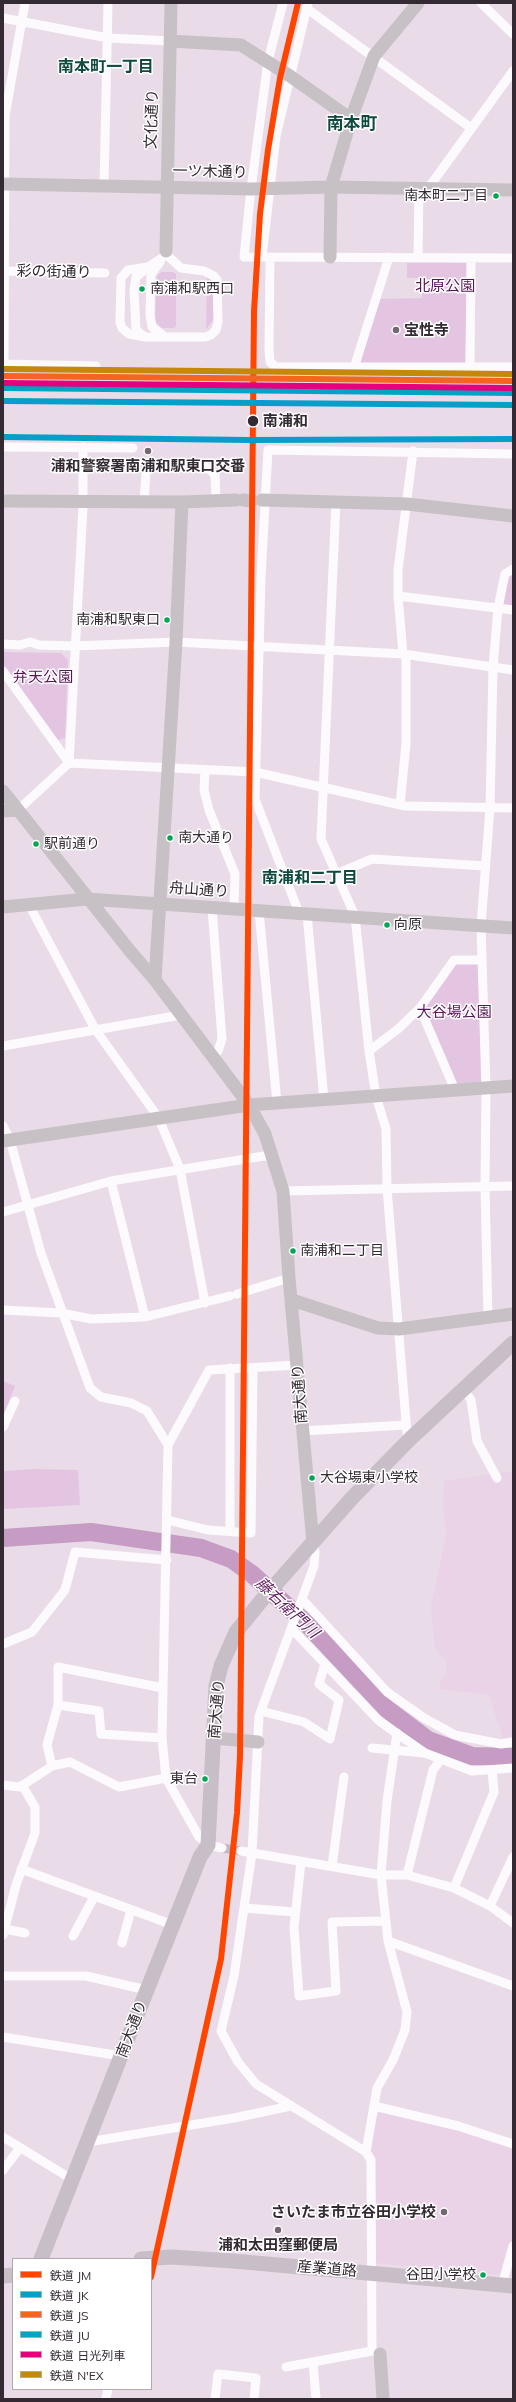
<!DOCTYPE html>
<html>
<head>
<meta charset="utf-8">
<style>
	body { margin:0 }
	#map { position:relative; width:516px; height:2402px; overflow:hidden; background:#e9dce8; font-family:Mulish,"Noto Sans JP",sans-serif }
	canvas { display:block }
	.frame { position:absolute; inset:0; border:4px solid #342a33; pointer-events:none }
	.legend { position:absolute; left:12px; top:2258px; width:140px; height:132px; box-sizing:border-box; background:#fff; border:1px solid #aeaaad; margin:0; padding:5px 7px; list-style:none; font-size:12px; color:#342a33 }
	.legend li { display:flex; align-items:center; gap:8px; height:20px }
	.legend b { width:20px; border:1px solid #aeaaad }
</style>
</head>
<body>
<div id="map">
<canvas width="516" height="2402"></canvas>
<div class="frame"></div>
<ul class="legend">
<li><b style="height:5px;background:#ff4500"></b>鉄道 JM</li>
<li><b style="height:5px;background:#089eca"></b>鉄道 JK</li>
<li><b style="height:5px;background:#f26522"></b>鉄道 JS</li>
<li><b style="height:5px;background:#03a3c6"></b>鉄道 JU</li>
<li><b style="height:5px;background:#e5007d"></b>鉄道 日光列車</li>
<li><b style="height:5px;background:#c6870d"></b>鉄道 N'EX</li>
</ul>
</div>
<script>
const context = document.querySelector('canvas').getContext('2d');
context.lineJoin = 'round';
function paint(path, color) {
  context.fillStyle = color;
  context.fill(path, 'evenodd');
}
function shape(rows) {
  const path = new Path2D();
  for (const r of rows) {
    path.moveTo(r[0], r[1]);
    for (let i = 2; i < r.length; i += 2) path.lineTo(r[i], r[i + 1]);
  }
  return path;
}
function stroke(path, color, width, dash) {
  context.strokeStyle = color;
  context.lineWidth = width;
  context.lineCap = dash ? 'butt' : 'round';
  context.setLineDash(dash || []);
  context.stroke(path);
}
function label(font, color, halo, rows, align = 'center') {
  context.font = font + ' Mulish,"Noto Sans JP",sans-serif';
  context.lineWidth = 3;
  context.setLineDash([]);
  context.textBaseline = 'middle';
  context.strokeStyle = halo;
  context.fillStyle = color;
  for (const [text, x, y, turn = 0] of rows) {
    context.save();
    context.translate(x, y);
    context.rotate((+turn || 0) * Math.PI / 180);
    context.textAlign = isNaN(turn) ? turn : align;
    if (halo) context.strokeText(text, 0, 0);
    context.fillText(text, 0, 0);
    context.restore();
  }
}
const built = shape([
	[513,1471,513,1737,503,1738,489,1695,439,1689,440,1682,447,1672,446,1661,435,1648,431,1606,446,1535,443,1505,444,1481],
	[380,2112,455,2129,513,2147,513,2276,374,2263,374,2160,371,2151,376,2117]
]);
const green = shape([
	[407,263,466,263,468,265,465,363,361,364,359,360,378,299,422,298,423,278,407,278],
	[161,272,173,272,176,274,176,326,174,328,162,328,155,321,156,284,157,276],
	[207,277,213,283,214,319,206,329],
	[513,573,513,607,506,606,502,602,508,576],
	[4,652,61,653,68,660,65,738,58,740,3,665],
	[454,960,482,960,486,1089,455,1090,420,1008],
	[3,1381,15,1386,3,1416],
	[36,1469,78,1470,80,1505,3,1509,3,1471]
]);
const river = shape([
	[3,1538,91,1532,201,1548,231,1559,252,1574,310,1627,387,1709,428,1740,472,1756,513,1757]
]);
const streetTunnel = shape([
	[222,1848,241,1851]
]);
const street = shape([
	[283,3,268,61,251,189,244,257,513,258],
	[481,3,513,34],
	[306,8,471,128],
	[3,18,108,38,170,41],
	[104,186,108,3],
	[427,190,513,71],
	[262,257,276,136,308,3],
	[270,257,269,349,270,362,276,367,513,367],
	[418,257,419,189],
	[162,258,148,267,128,270,121,278,120,322,122,328,129,334,145,337,205,337,211,335,216,330,218,322,217,280,214,276,204,271,181,268,169,257,166,251],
	[160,262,151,274,150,315,152,327,164,336],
	[3,271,105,273],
	[144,336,136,330,134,290,136,277,148,267],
	[3,364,96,366],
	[4,364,5,116,25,3],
	[354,368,389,257],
	[470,368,471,258],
	[3,447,133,448],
	[336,501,321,839,355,916,369,1051,376,1096,386,1129,387,1188,407,1434,410,1439],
	[144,503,146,472,152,467,204,466,215,474,216,500],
	[398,596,513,610],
	[3,644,20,645,30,642,39,645,74,646,176,642,403,654,513,670],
	[3,671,69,763],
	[69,763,83,507,83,447],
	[205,770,204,790,209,810,235,874,234,908],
	[400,805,406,744,406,657,403,654,398,596,398,570,413,451],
	[18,810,69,763,255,772,405,806,513,808],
	[336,874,372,859,485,866],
	[28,903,95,1029,158,1117,180,1169,205,1303],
	[212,908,222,1039,218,1051,213,1057],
	[259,911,277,1103],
	[299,913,255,799,261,578,268,450,513,454],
	[307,914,324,1100],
	[420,1008,455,1090],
	[3,1046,181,1015],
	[369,1051,398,1029,420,1008,454,960,482,960],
	[3,1126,10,1140,41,1253,90,1388,101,1397,131,1403,147,1411,168,1445],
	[111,1181,145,1317],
	[283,1191,513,1186],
	[3,1212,111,1181,264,1156,273,1157],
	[237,1294,289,1278],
	[3,1310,61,1313,91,1319,145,1317,230,1296],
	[488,1318,485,1186,486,1089,481,926,490,808,493,667,498,608,505,574,513,569],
	[230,1368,230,1531],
	[464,1390,471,1400,477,1441,497,1478],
	[3,1427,15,1401],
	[302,1431,406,1425],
	[167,1520,208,1530,251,1533,253,1368],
	[313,1543,315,1553,314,1566,259,1716,252,1853,234,1976,221,2031,238,2062,256,2084,366,2152,371,2160,372,2351,380,2354],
	[303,1600,387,1692,424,1718,455,1735,501,1744,513,1742],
	[292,1629,379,1721,425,1753,472,1771,513,1768],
	[3,1644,32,1632,65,1590,75,1552,167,1560],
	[58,1705,99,1711,101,1734,162,1738],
	[261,1711,304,1722,330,1739,339,1700,319,1684,325,1664],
	[372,1748,424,1753],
	[52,1766,47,1745,58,1705,58,1667,163,1688],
	[3,1785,20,1787,52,1766,70,1762,119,1787,166,1778],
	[222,1848,208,1845,199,1837,166,1778,162,1738,168,1445,209,1370,298,1365],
	[241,1851,381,1875,407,1875,454,1888,490,1906,513,1923],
	[301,1862,294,1927,299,1996,336,1991,332,1922,386,1921],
	[332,1866,344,1777],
	[21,1869,173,1925],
	[407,1875,433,1770,441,1759],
	[454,1888,494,1792,492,1770],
	[490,1906,513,1857],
	[244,1908,295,1912],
	[5,1929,25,1933],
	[3,1935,16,1885,35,1833,35,1807,22,1785],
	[73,1936,94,1897],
	[388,1941,513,1986],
	[122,1943,131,1910],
	[3,1976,86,1976,147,1990],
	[3,2037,121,2056],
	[374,2106,458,2126,513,2144],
	[3,2137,73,2180],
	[88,2142,234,2118,291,2106],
	[366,2152,377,2088,393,2060,405,2030,407,2012,388,1941,381,1875,387,1801,397,1733],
	[3,2170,20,2148],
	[502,2285,513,2246],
	[313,2362,316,2399],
	[286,2367,372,2351],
	[106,2399,108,2389],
	[215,2399,218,2374,256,2378,254,2399]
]);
const secondary = shape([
	[170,41,241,45,290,76,351,119],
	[3,184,251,189,331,187,513,190],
	[166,251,171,3],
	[330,257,331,187,351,119,374,56,418,3],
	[243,500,252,501],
	[262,500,407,504,513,516],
	[3,501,182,502,236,500],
	[3,791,130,951,155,980,249,1105,265,1134,283,1191,289,1278,313,1543],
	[3,811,18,810],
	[3,907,87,899,513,928],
	[155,980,176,642,182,502],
	[3,1141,249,1105,513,1086],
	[292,1300,378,1328,399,1329,513,1314],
	[214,1738,258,1742],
	[380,2354,383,2399]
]);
const primary = shape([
	[41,2259,147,1990,200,1857,208,1845,216,1686,221,1666,236,1632,261,1601,352,1498,410,1439,513,1343],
	[141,2259,171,2257,233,2261,513,2286],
	[3,2276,13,2275]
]);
const rail1 = shape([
	[151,2277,221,1959,237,1813,240,1756,254,311,260,214,268,150,280,78,298,3]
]);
const rail2 = shape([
	[3,401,513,405],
	[3,437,249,440,513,439]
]);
const rail3 = shape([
	[3,376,513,381]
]);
const rail4 = shape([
	[3,388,513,393]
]);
const rail5 = shape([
	[3,383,513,388]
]);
const rail6 = shape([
	[3,369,513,374]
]);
const markers = [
	[496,196,3.5,"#00a651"],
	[142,289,3.5,"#00a651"],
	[396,330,4,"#736872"],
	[253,421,6,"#342a33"],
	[148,451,4,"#736872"],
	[167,620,3.5,"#00a651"],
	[170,838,3.5,"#00a651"],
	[36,844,3.5,"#00a651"],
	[387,925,3.5,"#00a651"],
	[293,1251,3.5,"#00a651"],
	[312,1478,3.5,"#00a651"],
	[205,1779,3.5,"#00a651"],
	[444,2212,4,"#736872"],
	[278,2230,4,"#736872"],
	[483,2275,3.5,"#00a651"]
];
const busNames = [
	["南本町二丁目",488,196,"right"],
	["南浦和駅西口",150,289],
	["南浦和駅東口",160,620,"right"],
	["南大通り",178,838],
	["駅前通り",44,844],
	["向原",394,925],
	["南浦和二丁目",300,1251],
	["大谷場東小学校",320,1478],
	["東台",198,1779,"right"],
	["谷田小学校",476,2275,"right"]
];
const streetNames = [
	["文化通り",152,119,-88],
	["一ツ木通り",210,172,1],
	["彩の街通り",54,272,1],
	["舟山通り",199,890,4],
	["南大通り",300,1394,-94],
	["南大通り",217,1709,-85],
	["南大通り",132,2029,-69],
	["産業道路",327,2269,5]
];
const parkNames = [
	["北原公園",445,286],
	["弁天公園",43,677],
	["大谷場公園",454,1012]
];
const poiNames = [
	["宝性寺",404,330,"left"],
	["浦和警察署南浦和駅東口交番",148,466],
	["さいたま市立谷田小学校",436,2212,"right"],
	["浦和太田窪郵便局",278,2245]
];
const stopNames = [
	["南浦和",263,421]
];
const neighbourhoodNames = [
	["南本町一丁目",106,67],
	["南浦和二丁目",310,878]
];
const waterNames = [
	["藤右衛門川",287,1608,43]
];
const quarterNames = [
	["南本町",352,124]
];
paint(built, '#ead2e7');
paint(green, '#e4c5e1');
stroke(river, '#c69bc4', 18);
stroke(streetTunnel, '#c5b8c4', 9, [9, 4.5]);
stroke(street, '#fcfafc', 9);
stroke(secondary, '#c7c1c6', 13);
stroke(primary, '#c8bec7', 15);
stroke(rail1, '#ff4500', 6);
stroke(rail2, '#089eca', 6);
stroke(rail3, '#f26522', 6);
stroke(rail4, '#03a3c6', 6);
stroke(rail5, '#e5007d', 6);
stroke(rail6, '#c6870d', 6);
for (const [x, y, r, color] of markers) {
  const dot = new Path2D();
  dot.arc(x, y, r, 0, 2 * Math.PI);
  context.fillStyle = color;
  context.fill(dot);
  stroke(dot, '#fff', 1.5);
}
label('14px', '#342a33', '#fff', busNames, 'left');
label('15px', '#342a33', '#fff', streetNames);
label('15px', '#581456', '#fff', parkNames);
label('bold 15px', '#342a33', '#fff', poiNames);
label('bold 15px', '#342a33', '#fff', stopNames, 'left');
label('bold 16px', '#0f493f', '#fff', neighbourhoodNames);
label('italic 16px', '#601d5e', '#fff', waterNames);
label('bold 17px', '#0f493f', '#fff', quarterNames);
</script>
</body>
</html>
